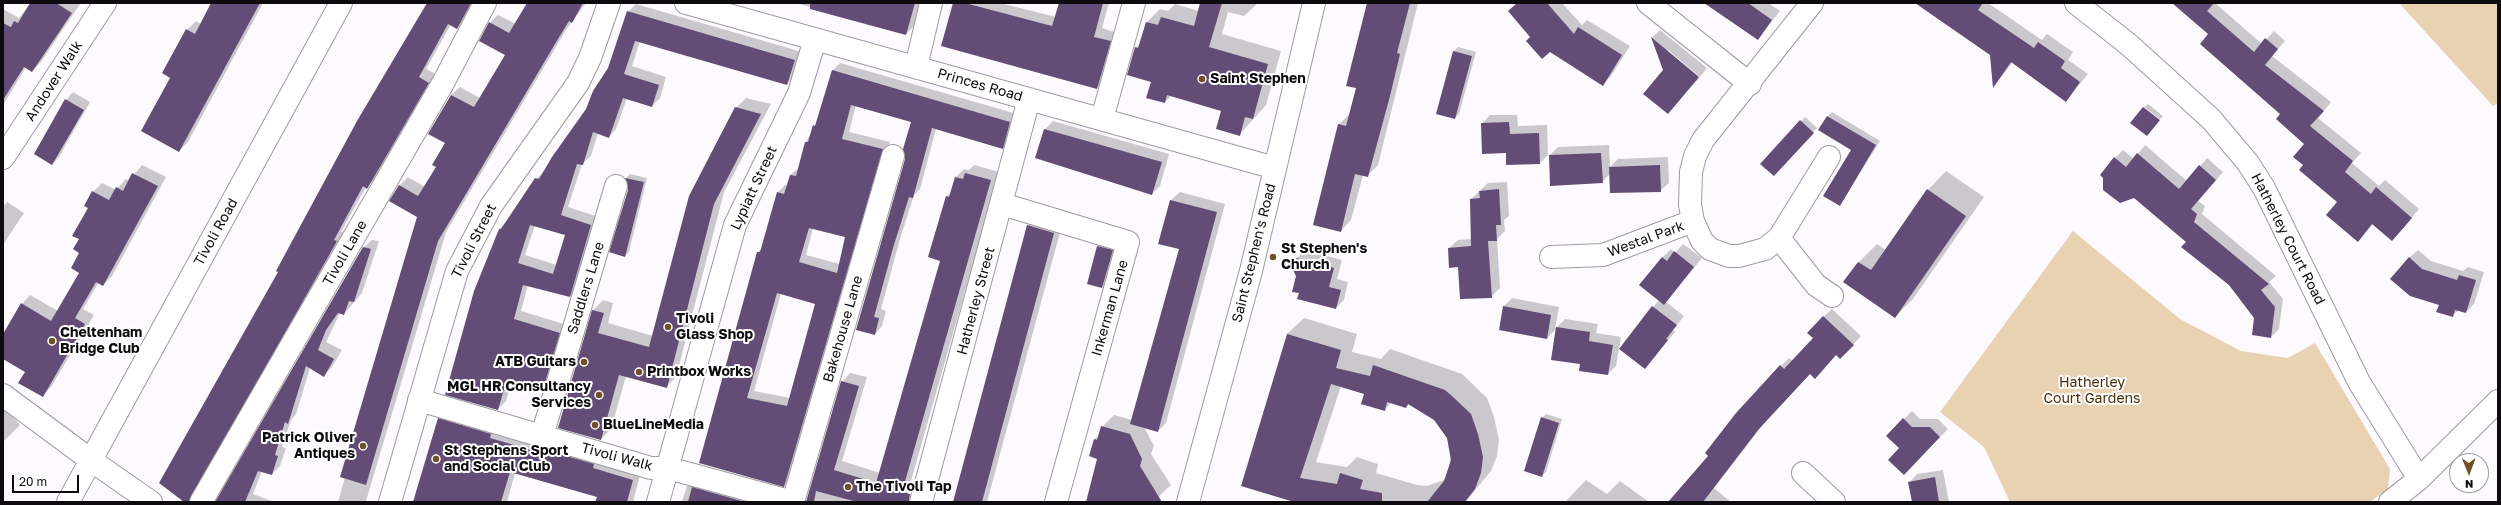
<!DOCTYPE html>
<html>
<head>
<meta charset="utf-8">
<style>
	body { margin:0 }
	#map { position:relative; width:2501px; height:505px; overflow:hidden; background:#fdfaff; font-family:"Golos Text",sans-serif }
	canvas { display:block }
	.frame { position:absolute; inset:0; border:4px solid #0d0b0e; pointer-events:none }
	.north { position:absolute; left:2449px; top:453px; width:40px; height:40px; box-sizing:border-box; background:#fff; border:1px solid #9e9d9f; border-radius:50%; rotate:179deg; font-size:11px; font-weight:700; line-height:16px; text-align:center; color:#0d0b0e }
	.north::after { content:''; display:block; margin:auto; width:14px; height:18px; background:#6e5125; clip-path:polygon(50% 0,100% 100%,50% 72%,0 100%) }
	.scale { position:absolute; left:12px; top:475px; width:67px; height:18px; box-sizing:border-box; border:2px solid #0d0b0e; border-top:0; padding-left:5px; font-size:12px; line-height:14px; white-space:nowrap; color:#0d0b0e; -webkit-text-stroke:3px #fff; paint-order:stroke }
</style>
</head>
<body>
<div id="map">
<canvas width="2501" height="505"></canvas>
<div class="frame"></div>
<div class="north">N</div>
<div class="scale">20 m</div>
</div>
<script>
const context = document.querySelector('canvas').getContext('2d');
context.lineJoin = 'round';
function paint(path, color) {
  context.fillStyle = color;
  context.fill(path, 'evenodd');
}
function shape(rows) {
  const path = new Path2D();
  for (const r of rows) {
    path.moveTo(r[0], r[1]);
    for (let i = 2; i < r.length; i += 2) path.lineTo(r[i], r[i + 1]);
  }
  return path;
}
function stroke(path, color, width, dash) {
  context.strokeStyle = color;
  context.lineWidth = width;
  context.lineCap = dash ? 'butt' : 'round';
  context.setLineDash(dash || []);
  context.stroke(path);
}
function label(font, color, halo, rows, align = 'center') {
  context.font = font + ' "Golos Text",sans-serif';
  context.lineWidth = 4;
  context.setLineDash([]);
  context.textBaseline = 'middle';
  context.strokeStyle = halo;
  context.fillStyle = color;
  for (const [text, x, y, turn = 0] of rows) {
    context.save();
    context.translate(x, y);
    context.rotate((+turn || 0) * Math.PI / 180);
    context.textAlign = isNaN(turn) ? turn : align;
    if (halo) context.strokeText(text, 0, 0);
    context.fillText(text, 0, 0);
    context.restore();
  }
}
const green = shape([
	[2399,3,2498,3,2498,103,2493,106],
	[2073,231,2180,319,2241,351,2288,358,2315,343,2390,469,2388,489,2370,502,2010,502,1984,447,1940,412]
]);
const shadow = shape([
	[31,3,80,4,41,62,32,71,26,67,3,105,3,9,19,18],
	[212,3,263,3,188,142,179,151,172,77,163,73,187,30,196,21,201,24],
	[428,3,475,3,465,20,457,28,451,24,426,69,436,74,375,180,366,187,341,232,345,233,192,502,186,502],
	[528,3,586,3,566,30,446,232,366,501,370,502,338,502,418,217,400,185,408,177,425,187,437,166,447,143,451,95,460,87,480,98,507,55,490,23,498,15,516,24],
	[796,3,921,3,914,26,906,34],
	[954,3,1000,3,1056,17,1060,3,1109,3,1102,28,1118,33,1105,79,1097,88],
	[1201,3,1258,3,1244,16,1228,12,1222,34,1281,51,1266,105,1239,135,1222,110,1171,96,1165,102,1136,48,1141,43,1147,22,1160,9,1168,11,1175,4,1199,11],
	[1368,3,1418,3,1378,165,1367,176,1363,175,1351,220,1341,231,1339,124,1350,114,1358,87],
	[1517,3,1562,3,1582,25,1587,20,1630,46,1611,76,1603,84,1531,37],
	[1713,3,1768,3,1780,11,1758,39],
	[1919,3,1988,3,2042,40,2047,34,2073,52,2068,60,2088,74,2066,101,2013,62,1994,86,1991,54],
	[2174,3,2215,3,2262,44,2274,31,2285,41,2272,56,2331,102,2318,118,2361,153,2352,163,2379,186,2385,180,2419,209,2400,232,2373,224,2358,240,2338,202,2304,165,2306,143,2209,34],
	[636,4,802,52,795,76,787,84,640,41,632,66,666,77,660,98,652,106,627,98,616,129,609,137,598,133,591,156,582,164,568,207,599,217,578,288,570,296,528,285,521,311,567,325,550,380,543,388,512,380,506,401,498,409,499,229,507,221,536,179,545,171,587,109,609,69,628,12],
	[535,225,566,234,557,265,525,255],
	[1660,30,1707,68,1700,77,1668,50,1668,52,1699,78,1668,113,1664,70,1652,38],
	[1458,47,1476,52,1459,114,1455,118,1437,113,1454,51],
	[840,63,1017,114,1010,140,1002,148,936,129,920,189,914,195,900,239,881,309,886,311,882,326,875,334,857,329,906,160,912,121,856,105,849,132,890,142,791,478,784,486,700,463,758,252,762,248,778,192,785,185,788,186,790,175,799,168,806,142,817,122,833,70],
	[813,228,846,237,840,264,806,255],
	[781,293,816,303,790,398,754,391],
	[73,92,90,102,59,157,52,164,66,100],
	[746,98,771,104,724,192,676,377,666,387,626,376,611,429,601,439,559,427,593,310,603,300,613,303,608,323,653,336,736,108],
	[2148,104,2163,116,2160,119,2144,107],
	[1832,112,1880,141,1840,205,1853,150,1828,116],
	[1490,115,1517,115,1518,126,1547,125,1548,155,1540,163,1507,164,1507,152,1482,124],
	[1805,117,1817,128,1774,175,1762,164],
	[1053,121,1169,154,1160,186,1152,194,1037,158,1045,129],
	[1609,145,1610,167,1618,159,1668,157,1669,183,1660,191,1610,174,1602,182,1550,155,1558,147],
	[2145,145,2187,181,2207,158,2223,172,2198,201,2205,206,2202,214,2276,276,2269,282,2283,299,2279,329,2271,337,2229,285,2187,241,2115,158,2123,150,2134,159],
	[142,165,166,177,112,276,103,285,99,282,83,309,94,315,51,387,42,396,26,371,3,358,3,336,22,304,30,295,58,311,80,272,80,239,93,192,102,183,116,190,126,179,129,181],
	[974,165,999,172,905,502,807,502,842,382,850,373,867,377,842,461,880,473,941,260,947,196,952,191,956,177,964,169,969,170],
	[1946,171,1984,197,1913,299,1895,317,1845,282,1859,262,1877,244,1886,250,1928,190],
	[630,174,647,178,629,252,625,256,629,190,626,178],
	[1507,182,1509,216,1504,220,1505,231,1497,239,1500,288,1491,297,1459,266,1449,248,1458,240,1471,239,1471,199,1488,183],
	[1180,192,1225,204,1166,423,1158,431,1144,427,1154,446,1151,454,1171,485,1157,498,1156,502,1088,502,1099,458,1094,440,1100,434,1102,427,1114,415,1132,420,1180,249,1160,243,1171,200],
	[7,202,24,213,4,243,3,207],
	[1036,217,1062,225,987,502,954,502,1028,225],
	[1106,238,1120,242,1110,278,1102,287,1098,246],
	[372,240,379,241,362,293,344,314,340,313,326,342,342,350,332,367,324,375,310,368,296,414,291,420,282,447,286,448,280,466,272,474,262,471,253,494,274,502,217,502,363,248],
	[1683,244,1702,258,1666,302,1684,316,1673,330,1675,332,1645,368,1620,348,1659,300,1662,258,1671,249,1675,253],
	[1305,250,1342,260,1337,279,1348,282,1344,300,1336,308,1300,293,1297,258],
	[2418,250,2431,261,2463,271,2468,267,2484,272,2474,304,2466,312,2459,310,2452,316,2440,304,2409,258],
	[1512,298,1559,307,1555,329,1565,319,1598,324,1596,333,1621,337,1616,366,1608,374,1581,363,1557,328,1547,338,1504,306],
	[1832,309,1861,336,1849,349,1837,354,1823,369,1810,373,1766,421,1714,488,1731,502,1682,502,1709,456,1781,366,1789,358,1793,361,1815,338,1823,317],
	[1304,318,1357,334,1352,352,1381,359,1390,349,1462,374,1487,398,1494,417,1499,440,1497,456,1491,471,1465,502,1331,502,1300,494,1287,334],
	[1341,386,1366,394,1384,410,1392,402,1406,407,1409,404,1434,419,1448,438,1451,449,1449,472,1444,480,1427,486,1417,485,1376,473,1378,464,1357,457,1347,467,1316,462],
	[3,405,20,425,3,442],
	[447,410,641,471,633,502,596,502,598,497,515,473,507,502,414,502,439,419],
	[1912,411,1920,419,1938,419,1948,429,1903,474,1901,448,1887,436],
	[1546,414,1562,419,1546,472,1542,476,1542,418],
	[1943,470,1949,502,1913,502,1909,483,1917,474],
	[695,478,785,502,682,502,687,486],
	[1586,480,1607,494,1620,481,1649,502,1565,502]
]);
const building = shape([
	[30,3,56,3,72,13,32,72,24,67,3,100,3,23,11,27,14,21,18,23],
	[211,3,260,3,179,152,141,131,170,78,162,73,186,29,195,34],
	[427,3,471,3,457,29,448,24,419,77,429,83,367,189,363,186,334,240,337,241,189,502,184,502,159,483,278,272,276,271,357,121],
	[527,3,583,3,572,23,569,21,558,39,438,241,366,485,340,477,417,217,389,201,399,185,418,196,436,167,432,165,445,143,428,134,451,95,474,107,505,55,479,41,489,22,509,33],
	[810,3,915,3,906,35,810,9],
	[953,3,965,3,1052,26,1059,3,1103,3,1094,37,1111,41,1097,89,941,46],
	[1200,3,1222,3,1209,47,1268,64,1253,119,1245,117,1240,136,1216,129,1221,111,1167,95,1165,103,1146,98,1151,82,1127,75,1135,47,1138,48,1146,22,1158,25,1161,17,1194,26],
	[1367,3,1410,3,1397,53,1400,54,1390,96,1368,177,1355,174,1341,232,1313,225,1338,124,1346,126,1356,88,1346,86],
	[1517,3,1547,3,1574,34,1578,27,1622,55,1603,86,1550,52,1542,59,1526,41,1530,37,1508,11],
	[1704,3,1748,3,1772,20,1758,40],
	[1915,3,1983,3,1978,10,2034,48,2038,42,2065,61,2061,68,2080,82,2066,102,2011,62,1993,88,1990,55],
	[2172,3,2214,3,2207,11,2254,52,2265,38,2278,49,2265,65,2324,111,2310,126,2353,161,2345,172,2371,194,2376,187,2412,218,2392,241,2372,224,2358,242,2326,215,2337,202,2299,170,2303,165,2293,157,2304,144,2276,119,2280,114,2200,44,2208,34],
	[627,11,795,60,787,85,635,41,624,74,659,85,652,107,623,98,609,138,593,132,583,165,577,164,561,215,591,225,570,297,523,285,514,319,560,333,543,389,507,379,498,410,445,395,474,291,499,229,501,229,535,178,539,179,552,157,586,109,593,91,608,68],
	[530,225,565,235,553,274,518,263],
	[1651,37,1699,77,1668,114,1643,94,1663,70],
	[1453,51,1472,56,1455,119,1436,114],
	[832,70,1010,122,1003,149,932,128,913,198,909,197,893,248,874,317,879,318,875,335,856,330,905,159,903,149,911,122,851,105,842,139,883,149,784,487,699,463,757,252,760,252,777,192,784,194,790,175,796,176,805,142,808,142,813,125,815,126],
	[809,228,845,237,837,273,799,262],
	[777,293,815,304,787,406,747,398],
	[65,99,84,110,52,165,34,154],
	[735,107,761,114,714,204,667,388,619,375,601,440,558,428,592,310,604,313,598,333,649,347,689,196],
	[2143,107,2160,120,2147,136,2130,123],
	[1827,116,1876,145,1840,206,1823,196,1851,150,1818,130],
	[1800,120,1814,133,1774,176,1760,164],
	[1509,122,1510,134,1539,133,1540,164,1506,165,1506,153,1482,154,1481,123],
	[1044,129,1162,162,1152,195,1035,158],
	[1601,153,1603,183,1550,186,1549,155],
	[2137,153,2179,189,2199,165,2216,180,2191,209,2197,214,2194,222,2269,284,2261,290,2275,307,2271,338,2252,335,2254,318,2229,285,2181,247,2186,242,2134,198,2120,203,2103,190,2103,178,2100,175,2114,157,2126,167],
	[1660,165,1661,192,1610,193,1609,167],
	[132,173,158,186,103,286,96,282,75,318,85,324,43,397,18,383,25,372,3,359,3,334,21,303,51,321,79,273,71,268,79,253,73,249,79,239,72,236,88,208,84,206,92,191,109,200,116,187,123,191],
	[965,173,991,180,902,492,910,494,909,502,857,502,816,491,814,502,806,502,841,381,859,386,834,470,876,483,940,261,928,257,946,196,949,197,955,177,963,179],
	[625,178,644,182,625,257,609,252,628,190],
	[1499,189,1501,225,1496,225,1497,241,1488,241,1492,298,1460,299,1458,267,1449,268,1448,248,1471,246,1470,199,1480,198,1479,191],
	[1927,189,1966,216,1895,318,1843,282,1858,262,1871,270],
	[1170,200,1217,212,1158,432,1130,424,1179,249,1158,244],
	[1027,225,1054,233,982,502,953,502],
	[1097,246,1113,250,1102,288,1087,284],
	[363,247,371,249,354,302,349,301,344,315,338,313,326,330,318,350,334,359,324,377,306,366,288,424,285,422,275,455,278,456,272,475,258,471,245,502,215,502],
	[1674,251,1694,267,1664,305,1639,285,1662,257,1667,261],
	[2409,257,2422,269,2457,280,2459,275,2476,280,2466,313,2455,310,2453,317,2436,312,2439,305,2410,296,2390,279],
	[1296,258,1334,268,1329,287,1341,290,1336,309,1297,299,1299,293,1292,292,1296,276,1293,270],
	[1503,306,1551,315,1547,339,1499,330],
	[1652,306,1677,325,1666,339,1668,340,1645,369,1619,349],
	[1823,316,1854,345,1840,359,1836,355,1815,379,1810,374,1758,430,1703,502,1668,502,1708,456,1705,453,1736,413,1780,365,1784,369,1813,338,1807,333],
	[1556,327,1590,332,1589,341,1613,345,1608,375,1579,371,1580,364,1551,360],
	[1287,334,1341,350,1336,368,1370,376,1373,365,1445,390,1452,396,1471,414,1478,434,1483,457,1481,473,1475,489,1465,502,1427,502,1444,481,1451,460,1447,438,1434,420,1408,404,1406,408,1387,402,1385,411,1361,404,1364,394,1331,384,1300,478,1337,484,1340,473,1363,480,1360,489,1382,493,1382,502,1294,502,1241,486],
	[1541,417,1559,423,1542,477,1524,471],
	[438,418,491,434,490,438,545,454,546,450,594,464,593,468,633,480,627,502,595,502,597,497,510,472,501,502,413,502],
	[1903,418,1912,427,1930,427,1940,437,1904,475,1888,460,1899,448,1886,436],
	[1101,426,1130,434,1142,459,1140,466,1162,502,1086,502,1097,459,1089,456,1094,439,1097,440],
	[1935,477,1939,502,1912,502,1908,482],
	[692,487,745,502,688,502]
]);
const minor = shape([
	[686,3,1275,168],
	[1648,3,1750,84],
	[1812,3,1703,140,1695,156,1691,172,1690,205,1693,221,1702,241,1710,249,1729,256,1739,256,1765,249,1779,238,1829,157],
	[2076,3,2128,44,2211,119,2248,163,2264,188,2359,382,2419,479],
	[916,67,931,3],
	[1102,119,1134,3],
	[3,158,105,3],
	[1002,204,1128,242,1056,502],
	[1779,238,1816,285,1832,296],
	[1551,257,1603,255,1693,221],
	[3,395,92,461,151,502],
	[419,400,651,468,668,468,793,502],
	[542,436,616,186],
	[1803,473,1834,502],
	[68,502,341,3],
	[201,502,443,83,485,3],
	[390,502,457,271,491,206,578,83,590,58,609,3],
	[658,502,735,225,799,93,815,39],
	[793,502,893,156],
	[921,502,1029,99],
	[2390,502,2419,479,2498,401]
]);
const tertiary = shape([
	[1188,502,1251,271,1314,3]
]);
const markers = [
	[1202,79,4,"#6e5125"],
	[1273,257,4,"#6e5125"],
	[668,327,4,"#6e5125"],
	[52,341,4,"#6e5125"],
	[584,362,4,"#6e5125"],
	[639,372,4,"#6e5125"],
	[599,395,4,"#6e5125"],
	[595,425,4,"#6e5125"],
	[363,446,4,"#6e5125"],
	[436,459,4,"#6e5125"],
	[848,487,4,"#6e5125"]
];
const poiNames = [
	["Saint Stephen",1210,79],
	["St Stephen's",1281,249],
	["Church",1281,265],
	["Tivoli",676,319],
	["Glass Shop",676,335],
	["Cheltenham",60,333],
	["Bridge Club",60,349],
	["ATB Guitars",576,362,"right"],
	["Printbox Works",647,372],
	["MGL HR Consultancy",591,387,"right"],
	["Services",591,403,"right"],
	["BlueLineMedia",603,425],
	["Patrick Oliver",355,438,"right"],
	["Antiques",355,454,"right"],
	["St Stephens Sport",444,451],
	["and Social Club",444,467],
	["The Tivoli Tap",856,487]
];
const streetNames = [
	["Andover Walk",54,81,-57],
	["Princes Road",980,85,16],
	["Lypiatt Street",754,188,-65],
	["Tivoli Road",216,232,-61],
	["Westal Park",1646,239,-20],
	["Hatherley Court Road",2288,239,63],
	["Tivoli Street",474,241,-63],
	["Tivoli Lane",345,253,-60],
	["Saint Stephen's Road",1254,253,-76],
	["Saddlers Lane",586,288,-73],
	["Hatherley Street",976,301,-75],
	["Inkerman Lane",1110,308,-74],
	["Bakehouse Lane",843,329,-74],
	["Tivoli Walk",617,457,15]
];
const parkNames = [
	["Hatherley",2092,383],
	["Court Gardens",2092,399]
];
paint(green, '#e9d2b2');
paint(shadow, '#0003');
paint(building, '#634c75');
stroke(minor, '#9f9aa2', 24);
stroke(tertiary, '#9f9aa2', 24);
stroke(minor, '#fff', 22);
stroke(tertiary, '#fff', 22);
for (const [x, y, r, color] of markers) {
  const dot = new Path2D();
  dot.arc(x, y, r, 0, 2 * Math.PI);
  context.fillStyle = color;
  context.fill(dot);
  stroke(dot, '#fff', 1.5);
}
label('bold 14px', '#0d0b0e', '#fff', poiNames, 'left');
label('14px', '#0d0b0e', '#fff', streetNames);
label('14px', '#47310a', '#fff', parkNames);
</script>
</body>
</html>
